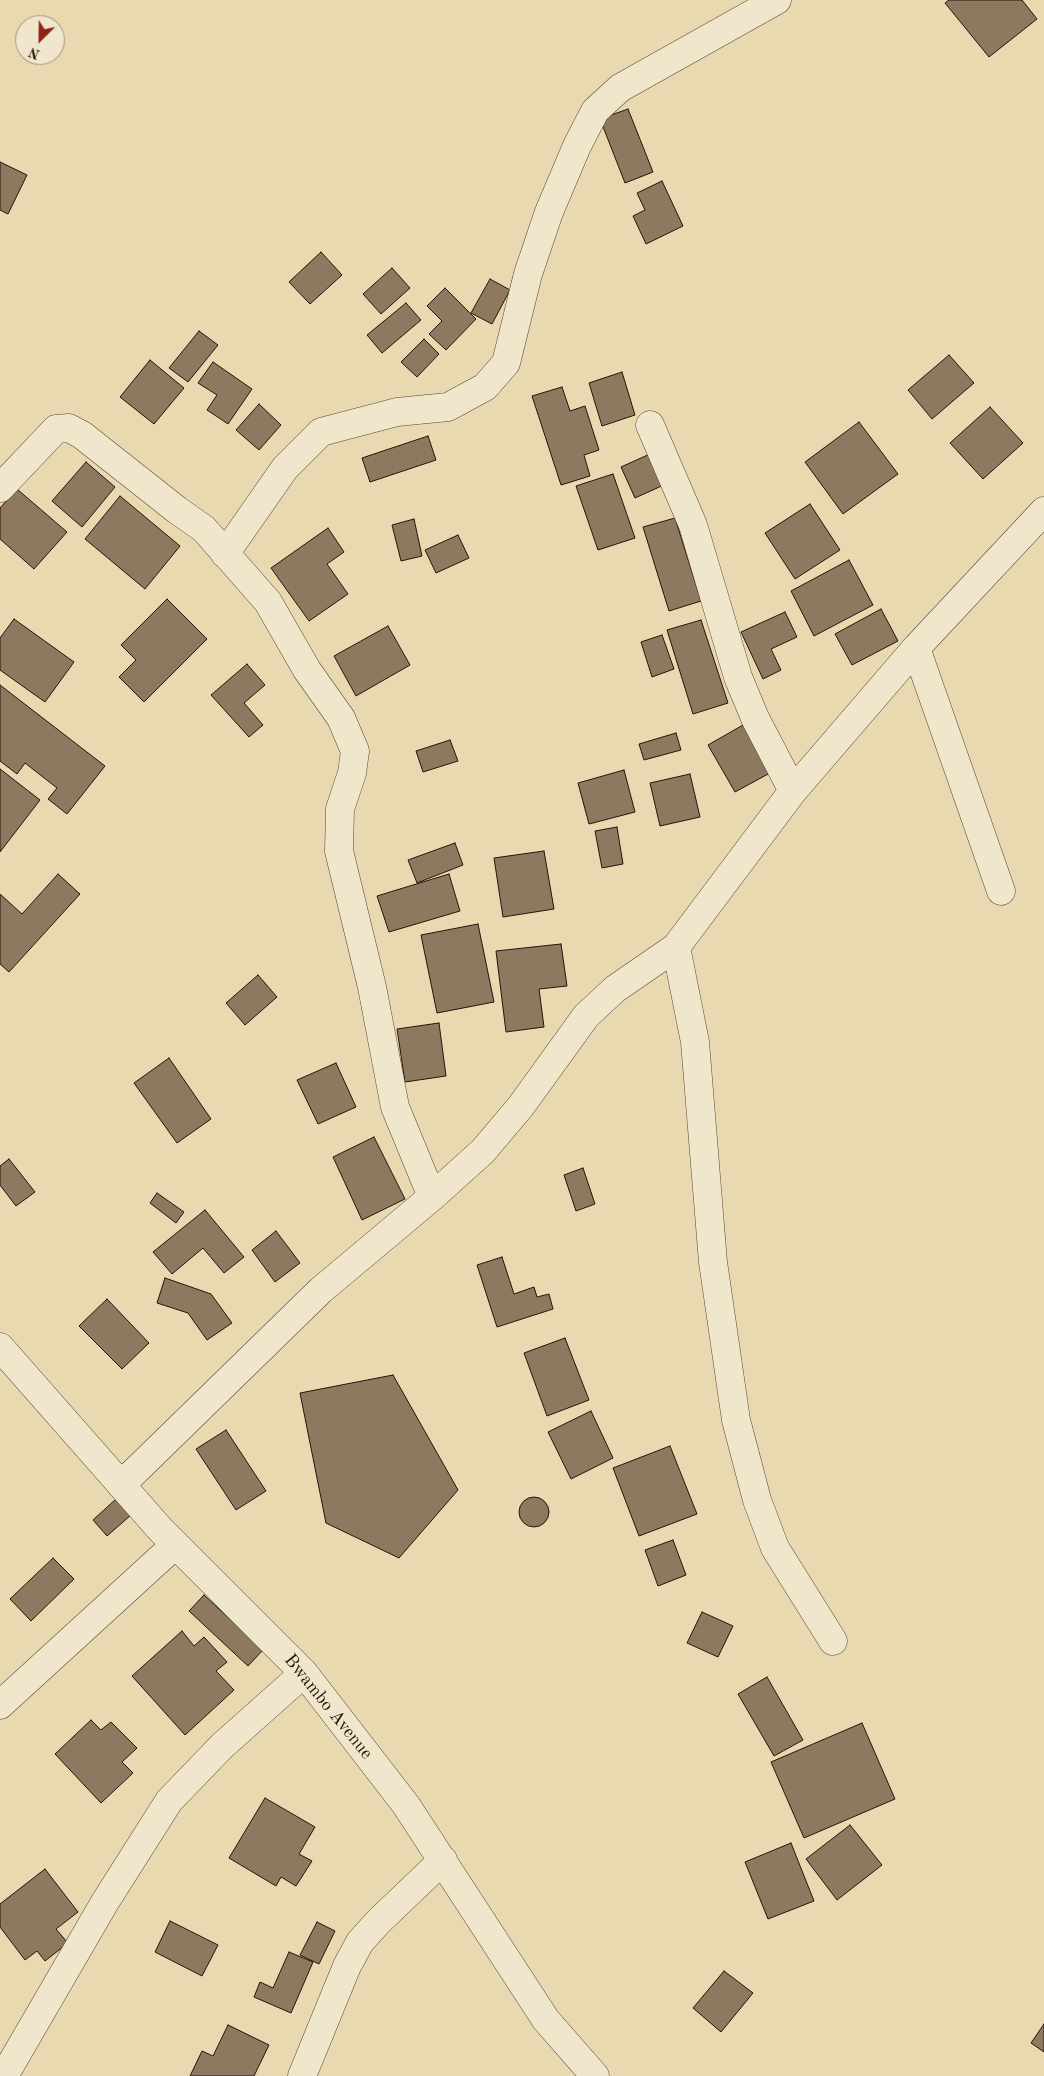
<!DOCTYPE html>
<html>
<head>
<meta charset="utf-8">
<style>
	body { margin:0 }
	#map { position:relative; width:1044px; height:2076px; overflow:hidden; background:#e8d9b0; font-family:"Old Standard TT",serif }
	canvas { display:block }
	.north { position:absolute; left:15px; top:15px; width:50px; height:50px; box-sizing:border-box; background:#f0e6cc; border:1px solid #a0917e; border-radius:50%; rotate:203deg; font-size:14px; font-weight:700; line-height:20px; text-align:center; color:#291209 }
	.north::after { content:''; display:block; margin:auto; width:18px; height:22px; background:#8f2418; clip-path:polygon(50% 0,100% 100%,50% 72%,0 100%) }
</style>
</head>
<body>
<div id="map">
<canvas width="1044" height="2076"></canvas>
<div class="north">N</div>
</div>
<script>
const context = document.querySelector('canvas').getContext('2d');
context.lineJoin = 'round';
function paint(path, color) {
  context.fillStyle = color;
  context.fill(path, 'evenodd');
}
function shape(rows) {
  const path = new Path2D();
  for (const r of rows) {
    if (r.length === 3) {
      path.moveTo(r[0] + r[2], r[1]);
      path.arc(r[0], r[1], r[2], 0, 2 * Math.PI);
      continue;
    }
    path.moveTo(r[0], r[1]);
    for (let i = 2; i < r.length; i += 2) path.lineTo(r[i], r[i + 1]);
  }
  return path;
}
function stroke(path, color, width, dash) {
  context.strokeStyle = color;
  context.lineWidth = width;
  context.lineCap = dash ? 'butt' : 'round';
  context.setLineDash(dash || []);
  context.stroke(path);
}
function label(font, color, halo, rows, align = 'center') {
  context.font = font + ' "Old Standard TT",serif';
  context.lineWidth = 4.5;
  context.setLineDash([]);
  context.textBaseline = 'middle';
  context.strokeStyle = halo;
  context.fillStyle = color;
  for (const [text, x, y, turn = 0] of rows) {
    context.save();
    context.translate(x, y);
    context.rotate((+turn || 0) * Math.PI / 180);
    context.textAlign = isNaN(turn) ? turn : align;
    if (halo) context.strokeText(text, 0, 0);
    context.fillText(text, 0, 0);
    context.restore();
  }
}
const building = shape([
	[949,0,1022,0,1037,19,989,57,945,3,949,0],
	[628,109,653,172,625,183,600,119,628,109],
	[0,162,27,175,8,214,0,210,0,162],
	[662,181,683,226,646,244,633,216,645,210,637,193,662,181],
	[321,252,342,275,310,304,289,282,321,252],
	[392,268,410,288,381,314,363,294,392,268],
	[490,279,510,290,492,324,471,313,490,279],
	[445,288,476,319,446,350,429,334,442,321,427,306,445,288],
	[406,303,421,320,382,353,367,335,406,303],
	[199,331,218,345,188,382,169,368,199,331],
	[424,339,439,354,417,377,401,362,424,339],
	[949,355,974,383,932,419,908,390,949,355],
	[150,360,184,388,154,424,120,397,150,360],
	[213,362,252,389,228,424,207,410,217,395,198,383,213,362],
	[622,372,635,415,602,426,589,383,622,372],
	[562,387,570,411,585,406,599,450,584,455,590,476,561,485,532,396,562,387],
	[259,404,281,425,259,450,236,430,259,404],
	[990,407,1023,443,983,479,950,443,990,407],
	[859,422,898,474,843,514,805,462,859,422],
	[428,436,436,460,370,482,362,458,428,436],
	[652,453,666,484,635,498,621,467,652,453],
	[86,462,115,487,82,527,52,501,86,462],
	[613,474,635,538,598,550,576,486,613,474],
	[17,489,67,532,34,569,0,539,0,508,17,489],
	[120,496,180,546,145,589,85,539,120,496],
	[810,504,840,550,795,579,765,533,810,504],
	[675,518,701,601,669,611,643,527,675,518],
	[414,519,422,556,401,561,392,525,414,519],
	[328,528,344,552,327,564,348,594,309,621,271,568,328,528],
	[458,535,469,558,436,573,425,550,458,535],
	[849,560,873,605,814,636,791,591,849,560],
	[167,599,207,639,144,702,119,677,136,660,121,645,167,599],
	[881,609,898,641,852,665,835,634,881,609],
	[785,612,797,637,771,649,781,670,763,679,741,632,785,612],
	[14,619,74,662,45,702,0,670,0,638,14,619],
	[701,620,728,703,693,714,667,630,701,620],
	[388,626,410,665,356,696,334,656,388,626],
	[662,635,674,669,652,677,641,642,662,635],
	[247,664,265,685,244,703,263,725,249,737,211,695,247,664],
	[0,685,105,766,67,814,48,799,57,788,25,763,17,774,0,761,0,685],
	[743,725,770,773,735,792,708,745,743,725],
	[676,733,681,750,644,760,639,744,676,733],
	[450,740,458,761,423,772,416,751,450,740],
	[0,769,40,800,0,852,0,769],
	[624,770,635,812,589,824,578,783,624,770],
	[690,774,700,817,660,826,650,783,690,774],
	[617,827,623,864,602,868,595,831,617,827],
	[455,843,463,865,417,883,408,860,455,843],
	[544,851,554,909,503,917,494,858,544,851],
	[58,874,80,894,9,972,0,964,0,894,22,914,58,874],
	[449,874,460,911,389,932,377,896,449,874],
	[478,924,494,1002,437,1013,421,935,478,924],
	[561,944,567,986,539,989,544,1027,506,1032,496,951,561,944],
	[258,975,277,997,245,1025,226,1003,258,975],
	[439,1023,446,1076,405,1082,397,1029,439,1023],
	[169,1058,211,1119,177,1143,134,1083,169,1058],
	[336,1063,356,1107,318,1124,297,1080,336,1063],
	[374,1137,405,1199,362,1220,333,1157,374,1137],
	[9,1159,35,1192,16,1206,0,1185,0,1166,9,1159],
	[583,1168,595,1204,576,1211,564,1175,583,1168],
	[157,1193,184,1212,176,1223,150,1203,157,1193],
	[205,1210,244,1257,224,1273,203,1248,172,1274,153,1252,205,1210],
	[276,1231,300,1263,275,1282,252,1250,276,1231],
	[502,1257,514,1294,534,1287,537,1297,549,1294,553,1309,497,1327,477,1265,502,1257],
	[165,1278,211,1294,232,1323,207,1340,188,1313,157,1303,165,1278],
	[107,1299,149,1343,122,1369,79,1326,107,1299],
	[565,1338,589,1400,547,1416,524,1353,565,1338],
	[393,1375,458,1490,399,1558,326,1523,300,1393,393,1375],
	[591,1411,613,1458,571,1479,548,1432,591,1411],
	[226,1430,266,1491,236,1510,196,1449,226,1430],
	[670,1446,697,1514,639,1536,613,1468,670,1446],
	[534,1512,15],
	[116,1499,131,1515,107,1536,93,1520,116,1499],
	[673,1540,686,1575,658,1586,645,1550,673,1540],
	[53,1558,74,1579,31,1621,10,1599,53,1558],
	[204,1595,263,1650,248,1666,189,1611,204,1595],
	[702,1612,733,1626,718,1657,687,1643,702,1612],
	[182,1631,194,1646,204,1637,227,1662,216,1671,234,1690,185,1735,132,1676,182,1631],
	[767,1677,803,1740,774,1756,738,1694,767,1677],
	[91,1720,101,1730,111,1722,137,1748,122,1762,133,1773,101,1803,55,1754,91,1720],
	[862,1723,895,1799,804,1838,771,1762,862,1723],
	[265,1798,315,1827,299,1854,312,1861,296,1886,281,1877,276,1886,229,1858,265,1798],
	[850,1825,882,1865,837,1900,806,1859,850,1825],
	[791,1843,814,1901,768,1919,745,1862,791,1843],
	[45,1869,78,1912,56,1929,68,1943,45,1961,37,1951,25,1960,0,1927,0,1904,45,1869],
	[170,1921,218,1945,202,1976,155,1952,170,1921],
	[317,1922,335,1931,319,1964,300,1955,317,1922],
	[289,1952,313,1962,291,2013,254,1997,260,1982,273,1988,289,1952],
	[724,1971,753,1993,721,2032,693,2008,724,1971],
	[1044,2024,1044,2052,1031,2043,1044,2024],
	[228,2025,269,2045,254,2076,190,2076,202,2051,213,2056,228,2025]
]);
const street = shape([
	[650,425,693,525,738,677,755,718,793,791],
	[0,488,56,429,69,428,82,435,177,510,204,529,268,602,307,670,341,718,355,751,352,773,340,809,339,851,372,987,395,1107,432,1197],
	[225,554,285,468,321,432,397,412,448,407,485,387,506,363,528,274,549,212,577,146,595,111,620,88,777,0],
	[916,648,1001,891],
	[676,947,695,1042,713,1262,736,1420,757,1500,775,1548,833,1641],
	[0,1347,160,1529,304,1673,406,1805,546,2020,595,2076],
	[121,1485,321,1290,432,1197,483,1151,521,1106,586,1016,615,989,676,947,793,791,916,648,1044,511],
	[0,1705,175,1545],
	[4,2076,105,1902,169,1801,222,1746,304,1673],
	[302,2076,347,1966,360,1942,379,1921,443,1860]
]);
const streetNames = [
	["Bwambo Avenue",328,1707,51]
];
paint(building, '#8c7960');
stroke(building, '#291209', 1);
stroke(street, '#594433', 29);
stroke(street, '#f0e6cc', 28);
label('18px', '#291209', '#f0e6cc', streetNames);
</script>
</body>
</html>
